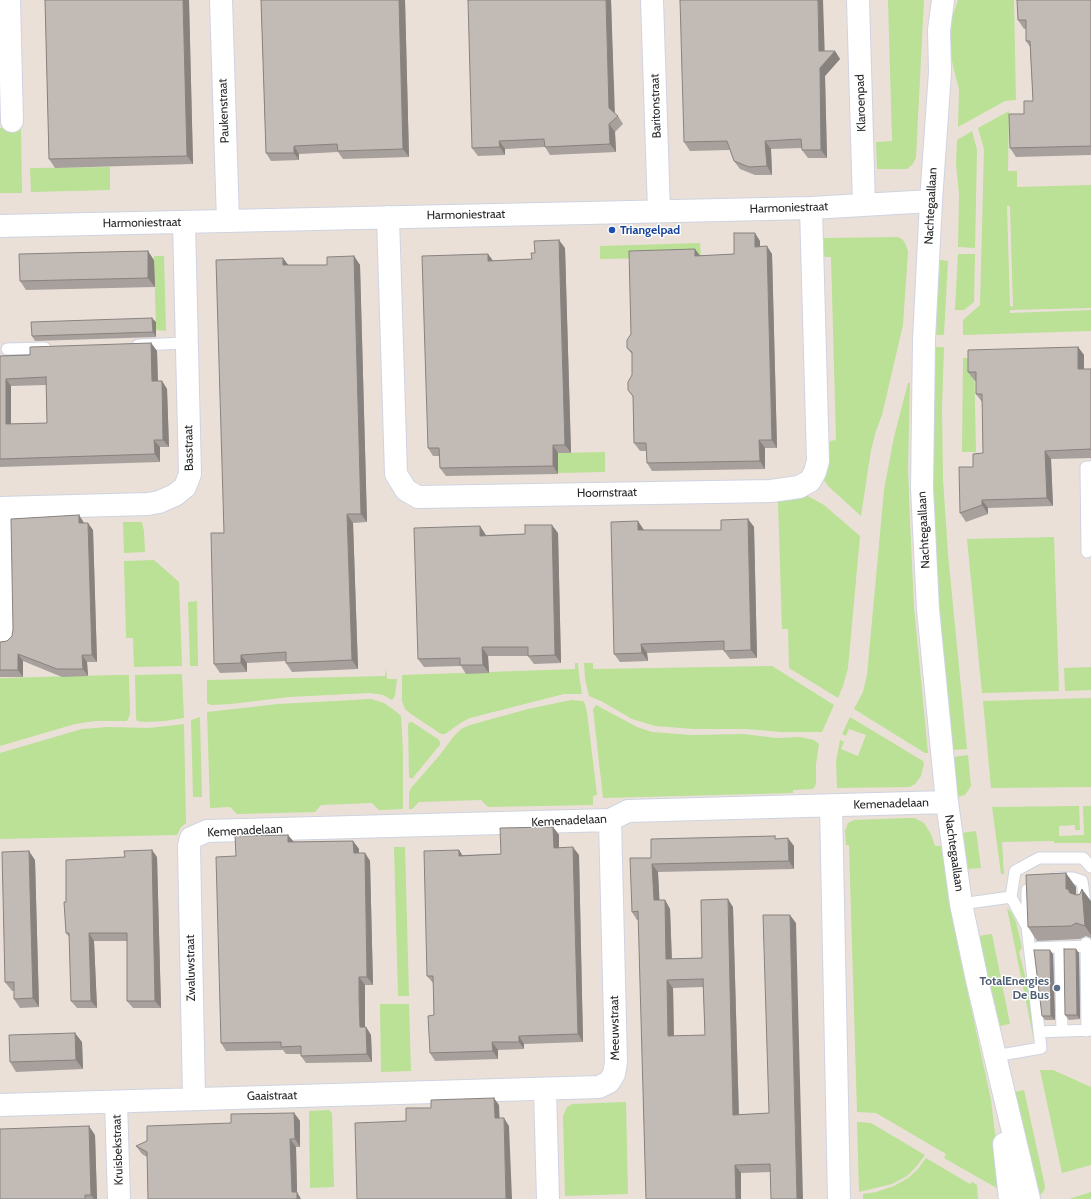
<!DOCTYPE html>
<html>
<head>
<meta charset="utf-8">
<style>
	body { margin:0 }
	canvas { display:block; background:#eae0d8 }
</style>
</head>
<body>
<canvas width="1091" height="1199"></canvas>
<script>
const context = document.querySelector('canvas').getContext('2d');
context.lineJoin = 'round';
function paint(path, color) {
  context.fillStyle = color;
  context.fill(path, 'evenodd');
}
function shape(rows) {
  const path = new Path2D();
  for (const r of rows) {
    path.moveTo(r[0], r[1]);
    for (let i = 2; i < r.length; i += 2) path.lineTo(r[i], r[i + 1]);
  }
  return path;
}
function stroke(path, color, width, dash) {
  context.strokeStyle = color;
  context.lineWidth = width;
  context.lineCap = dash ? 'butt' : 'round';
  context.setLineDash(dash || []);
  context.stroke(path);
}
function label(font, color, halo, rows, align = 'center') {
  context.font = font + ' Cabin,sans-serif';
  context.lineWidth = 3;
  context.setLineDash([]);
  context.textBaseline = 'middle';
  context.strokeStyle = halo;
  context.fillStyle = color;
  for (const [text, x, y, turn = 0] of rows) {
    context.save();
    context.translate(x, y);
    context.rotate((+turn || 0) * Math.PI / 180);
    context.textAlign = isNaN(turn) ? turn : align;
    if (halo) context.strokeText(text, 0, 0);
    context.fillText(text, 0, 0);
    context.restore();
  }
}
const green = shape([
	[888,0,924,0,916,157,913,164,907,169,877,169,876,142,892,141],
	[958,0,1014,0,1016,100,1005,101,958,127,959,89,953,66,950,49,952,18],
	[1009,111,1008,171,1017,171,1017,187,1091,185,1091,308,1010,310,1010,313,1091,310,1091,331,963,335,963,320,980,305,984,149,978,128],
	[1007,206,1010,206,1013,307,1010,306],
	[21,126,22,193,0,193,0,128,20,127],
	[972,131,977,150,975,248,958,247,959,195,956,163,957,140],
	[110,167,110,190,31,192,30,168],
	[824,238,898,237,902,239,905,243,908,251,903,325,882,415,876,431,871,450,861,516,828,486,822,477,828,443,831,441,836,440,831,257,825,257,824,255],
	[700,243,701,257,600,259,600,246],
	[958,254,975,254,974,302,964,310,955,310],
	[154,256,164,256,166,331,156,330],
	[940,260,948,261,944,334,943,335,937,335,936,334],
	[936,347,943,347,944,348,942,408,943,479,948,554,967,749,952,750,940,622,934,518,934,377],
	[963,358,974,358,976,452,962,452],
	[908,383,910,383,908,469,910,522,914,607,928,753,925,753,854,709,863,692,867,675,884,490,894,437],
	[605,452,605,472,558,473,558,453],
	[804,494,824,505,860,536,848,668,843,686,838,698,789,668,788,629,782,629,778,501,794,498],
	[123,522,141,522,142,523,144,531,145,552,124,553],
	[1054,537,1059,691,982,693,967,539],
	[154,560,179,582,182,666,134,667,133,638,126,638,124,561],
	[197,601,198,666,190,666,188,602],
	[575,663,578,663,579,675,582,694,564,694,470,718,462,722,445,734,441,734,411,714,405,709,402,701,402,675,575,669],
	[584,663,593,663,593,669,772,666,834,705,822,732,781,732,748,729,694,729,655,726,632,719,601,701,589,696,585,679],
	[1091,667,1091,690,1065,691,1064,668],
	[386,668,387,679,397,679,395,696,392,700,383,695,370,693,289,697,231,704,211,705,207,703,207,680,385,676],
	[182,674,184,718,164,721,145,722,137,721,136,718,135,675],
	[116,675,129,675,130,713,129,717,127,721,95,721,75,724,0,746,0,678],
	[1091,698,1091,787,991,788,983,701],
	[371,699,384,703,398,713,401,716,403,752,403,809,379,810,372,803,321,805,315,812,237,814,230,807,210,808,207,712,278,704],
	[571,700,583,701,585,704,587,712,597,795,593,796,593,805,488,807,481,800,419,802,412,809,409,809,409,792,411,788,439,756,454,736,461,729,470,725,528,709],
	[596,705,637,727,652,732,691,735,743,734,777,738,800,737,814,740,819,744,816,764,816,784,813,789,793,790,793,793,603,798,593,709],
	[200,717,202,797,193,797,191,720],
	[850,717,923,761,924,764,921,776,915,784,910,787,837,788,836,761,840,740,844,742,841,749,858,756,866,735,849,729,846,736,842,734],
	[410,722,412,722,438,739,440,742,440,745,434,752,412,779,409,777,408,724],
	[184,724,186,823,181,827,177,835,0,839,0,753,82,729,108,727,149,728],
	[968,755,971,786,965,795,958,797,957,795,953,757],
	[1079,806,1080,830,1075,830,1075,825,1059,826,1059,836,1084,835,1083,806,1091,806,1091,843,1054,843,1054,841,1002,842,1004,874,1001,874,992,807],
	[907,818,915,818,924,823,931,834,935,846,941,846,959,952,991,1100,1002,1191,944,1158,946,1154,876,1113,857,1112,849,845,846,845,845,831,848,823,854,820],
	[976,831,981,868,967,869,961,833],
	[394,847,405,847,409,996,398,996],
	[1007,908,1011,912,1016,922,1021,943,1022,948,1019,952,1032,1003,1034,1029,1033,1036],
	[992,934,1010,1024,1000,1026,979,936],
	[380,1004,409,1004,411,1071,381,1072],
	[1040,1070,1053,1070,1091,1087,1091,1165,1062,1173],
	[1024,1090,1045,1186,1044,1191,1039,1196,1015,1092],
	[626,1102,628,1194,565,1196,563,1116,567,1107,572,1104],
	[329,1110,332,1113,334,1187,310,1188,309,1111],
	[857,1122,871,1123,925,1155,916,1167,907,1176,892,1184,859,1192],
	[926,1158,970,1184,972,1182,977,1185,978,1199,863,1199,863,1194,876,1192,894,1186,908,1178,918,1169],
	[1091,1192,1091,1199,1069,1199]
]);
const lane = shape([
	[138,345,186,343],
	[7,349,45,348],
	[1087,552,1086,467,1091,467],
	[1055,878,1073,878,1082,881,1085,902],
	[1027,890,1027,925],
	[1011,897,1015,871,1039,858,1083,858,1091,867],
	[961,904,1011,897,1027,927,1041,1048,995,1056],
	[1086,943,1087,1031],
	[1060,947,1062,1031],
	[1030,948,1091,946],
	[1039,1032,1091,1030]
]);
const street = shape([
	[9,0,12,121],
	[221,0,228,221],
	[652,0,659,211],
	[858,0,864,205],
	[943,0,939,30,940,72,931,201,924,340,922,488,928,609,947,802,961,904,977,980,1029,1199],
	[388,217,396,474,406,490,418,497,771,491,799,487,810,481,815,472,818,461,811,208],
	[0,226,811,208,931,201],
	[0,508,148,504,159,502,175,495,185,487,190,474,184,223],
	[3,508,6,637],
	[831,805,839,1199],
	[545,1089,548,1199],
	[194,1098,189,846,191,838,207,831,610,820,628,811,947,802],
	[116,1102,119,1199],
	[0,1105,599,1087,609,1082,614,1074,616,1062,610,820],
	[1004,1144,1010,1199]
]);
const wall = shape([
	[45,0,189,0,193,164,55,168,49,159],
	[261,0,405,0,409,157,343,159,338,152,299,154,299,160,271,161,266,153],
	[611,0,614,113,618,116,623,124,615,132,616,152,550,155,545,147,505,149,505,155,478,156,472,148],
	[1091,0,1091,155,1016,157,1010,148,1024,114,1033,101,1030,47,1026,41,1026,29,1024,29,1018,20],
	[825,51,835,51,840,59,825,76,827,158,808,158,802,150,802,148,771,149,772,175,755,175,740,169,734,161,730,150,690,151,684,142],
	[760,241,760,247,772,254,777,448,765,448,765,469,652,471,647,463,647,451,640,451,634,443,633,397,628,390,632,375,632,354,627,348,700,256,734,254],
	[565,248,571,453,558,453,558,474,446,476,440,468,440,456,433,456,428,448,488,254,493,261,532,259,535,253],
	[354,256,360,265,367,522,353,523,358,669,292,672,286,663,286,661,247,663,247,672,220,673,214,664,224,533,283,258,288,265,327,265],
	[154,260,155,287,26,290,20,281],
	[156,322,156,337,35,341,32,336],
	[151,343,157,351,158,381,162,381,167,389,169,447,160,447,160,462,0,467,0,356,30,355],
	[46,385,47,423,11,424,11,386],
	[1078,347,1084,355,1084,369,1091,369,1091,458,1051,459,1053,506,988,508,988,514,966,522,960,513,973,467,983,453,982,402,976,394,976,381,975,381,968,372],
	[79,515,84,523,93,530,97,662,87,662,88,676,62,677,23,661,23,677,0,677,0,642,7,641,12,636],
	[748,519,754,527,757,658,730,659,724,651,724,650,647,653,648,661,620,662,614,654,644,530,721,530],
	[558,533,561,663,534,664,528,656,488,656,489,673,466,674,461,666,424,667,418,659,486,535],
	[553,827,559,835,559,848,579,855,583,1042,524,1044,524,1049,498,1050,498,1059,435,1061,430,1053,434,1015,433,983,427,976,459,850,462,855,501,854],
	[777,839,794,846,794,869,658,872,659,900,665,900,670,909,672,959,702,958,733,907,739,1115,769,1113,796,923,771,1172,741,1173,741,1199,646,1199,639,920,637,920,632,912,651,858],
	[703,987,705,1035,674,1036,673,988],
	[353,841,359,849,359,853,365,853,370,861,373,985,365,985,365,1027,366,1027,371,1035,372,1062,306,1063,301,1056,301,1054,286,1054,283,1050,226,1051,221,1043,293,842],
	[157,857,161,1008,133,1008,127,1001,127,941,94,941,97,1008,77,1008,71,1001,70,938,66,933,66,902],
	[35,860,39,1007,20,1008,14,999,14,991,12,991,5,982],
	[1076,887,1076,895,1091,901,1091,938,1086,936,1080,939,1037,941,1028,927],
	[1079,953,1080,1019,1069,1020,1065,1015],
	[1053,954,1055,1020,1045,1020,1042,1016],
	[82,1042,83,1069,16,1072,10,1062],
	[294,1113,300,1121,300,1147,296,1147,297,1192,147,1157,142,1154,136,1146,231,1123],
	[95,1135,97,1199,0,1199]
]);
const shadedWall = shape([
	[183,0,189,0,193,164,187,156],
	[399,0,405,0,409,157,403,149],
	[606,0,611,0,615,116,609,108],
	[818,0,823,0,825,60,819,51],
	[835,51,840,59,825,76,827,158,821,150,820,68],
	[609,124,615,132,616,152,610,144],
	[499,141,505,149,505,155,500,147],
	[765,141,771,149,772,175,767,166],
	[294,146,299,154,299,160,294,153],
	[755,233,760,241,760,255,755,247],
	[559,240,565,248,571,453,565,445],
	[767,246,772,254,777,448,772,440],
	[695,249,701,257,695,256],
	[148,251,154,260,155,287,148,278],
	[488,254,494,262,488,261],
	[354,256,360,265,367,522,361,514],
	[283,258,289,266,283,265],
	[152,318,156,322,156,337,153,332],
	[151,343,157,351,158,389,152,381],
	[1078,347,1084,355,1084,378,1078,369],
	[6,379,11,386,11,432,6,424],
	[162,381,167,389,169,447,163,440],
	[154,440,160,447,160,462,155,454],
	[759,440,765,448,765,469,760,461],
	[553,445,558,453,558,474,553,466],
	[1045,451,1051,459,1053,506,1047,498],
	[982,500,988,508,988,514,982,505],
	[347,514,353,523,358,669,352,660],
	[79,515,84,523,84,531,79,523],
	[748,519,754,527,757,658,751,650],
	[638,521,644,530,644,539,638,530],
	[88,523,93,530,97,662,92,655],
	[552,525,558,533,561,663,555,655],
	[480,526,486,535,486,544,480,536],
	[641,644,647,653,648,661,642,653],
	[482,647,488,656,489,673,483,665],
	[18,654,23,661,23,677,18,670],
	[82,655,87,662,88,676,83,669],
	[241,655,247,663,247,672,241,663],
	[553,827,559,835,559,856,554,848],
	[288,835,294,842,288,842],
	[788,838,794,846,794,869,789,861],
	[353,841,359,849,359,861,354,853],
	[573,847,579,855,583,1042,578,1034],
	[152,850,157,857,161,1008,155,1001],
	[459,850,464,858,459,856],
	[29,851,35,860,39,1007,33,998],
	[365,853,370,861,373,985,367,977],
	[652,864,658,872,660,909,654,900],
	[1066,873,1076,887,1076,899,1066,889],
	[1082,889,1091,901,1091,935,1085,926],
	[728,899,733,907,739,1123,733,1115],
	[665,900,670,909,672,967,666,959],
	[790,915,796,923,803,1199,797,1199],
	[89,933,94,941,97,1008,91,1001],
	[1076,949,1079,953,1080,1019,1077,1015],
	[1050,950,1053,954,1055,1020,1051,1016],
	[359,977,365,985,365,1035,360,1027],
	[667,980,673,988,674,1044,668,1036],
	[366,1027,371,1035,372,1062,367,1054],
	[75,1033,82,1042,83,1069,76,1060],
	[519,1036,524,1044,524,1049,519,1042],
	[492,1042,498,1050,498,1059,493,1051],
	[494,1098,499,1105,500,1126,495,1118],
	[294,1113,300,1121,300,1147,295,1139],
	[504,1118,509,1126,512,1199,506,1199],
	[89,1126,95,1135,97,1199,94,1199,91,1195],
	[290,1139,296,1147,297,1192,301,1199,296,1199,292,1192],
	[735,1165,741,1173,741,1199,736,1199]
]);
const building = shape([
	[45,0,183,0,187,156,49,159,45,0],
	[261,0,399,0,403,149,338,151,337,144,294,146,294,153,266,153,261,0],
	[468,0,606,0,609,108,618,116,609,124,610,144,545,147,544,139,499,141,500,147,472,148,468,0],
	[680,0,818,0,819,51,835,51,820,68,821,150,802,150,801,139,765,141,767,166,749,167,734,161,727,141,684,142,680,0],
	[1017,0,1091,0,1091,146,1010,148,1009,114,1024,114,1024,101,1033,101,1030,41,1026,41,1026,20,1018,20,1017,0],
	[734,233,755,233,755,247,767,246,772,440,759,440,760,461,647,463,646,443,634,443,633,396,628,390,628,382,632,375,632,352,627,348,627,340,631,334,629,251,695,249,695,256,734,254,734,233],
	[559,240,565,445,553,445,553,466,440,468,439,448,428,448,422,256,488,254,488,261,532,259,531,253,535,253,534,241,559,240],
	[148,251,148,278,20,281,19,254,148,251],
	[354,256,361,514,347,514,352,660,286,663,286,652,241,655,241,663,214,664,211,533,224,533,216,260,283,258,283,265,327,265,327,257,354,256],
	[152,318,153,332,32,336,31,322,152,318],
	[151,343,152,381,162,381,163,440,154,440,155,454,0,459,0,356,30,355,30,347,151,343],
	[46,377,47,423,6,424,6,379,46,377],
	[1078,347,1078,369,1091,369,1091,449,1045,451,1047,498,982,500,982,505,960,513,959,467,973,467,973,454,983,453,982,394,976,394,976,372,968,372,968,350,1078,347],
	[79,515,79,523,88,523,92,655,82,655,83,669,57,669,18,654,18,670,0,670,0,642,7,641,12,636,13,629,11,519,79,515],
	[748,519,751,650,724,651,724,641,641,644,642,653,614,654,611,522,638,521,638,530,721,530,721,520,748,519],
	[525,525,552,525,555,655,528,656,528,647,482,647,483,665,460,665,460,658,418,659,414,528,480,526,480,536,525,534,525,525],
	[553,827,554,848,573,847,578,1034,519,1036,519,1042,492,1042,493,1051,430,1053,428,1016,434,1015,433,976,427,976,424,851,459,850,459,856,501,854,500,828,553,827],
	[288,835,288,842,353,841,354,853,365,853,367,977,359,977,359,999,360,1027,366,1027,367,1054,301,1056,301,1046,281,1047,281,1042,221,1043,216,857,236,856,235,836,288,835],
	[775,836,775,839,788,838,789,861,652,864,654,900,665,900,666,959,702,958,701,900,728,899,733,1115,769,1113,763,915,790,915,797,1199,771,1199,770,1164,735,1165,736,1199,646,1199,638,911,632,912,630,858,651,858,651,839,775,836],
	[703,979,705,1035,668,1036,667,980,703,979],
	[152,850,155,1001,127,1001,127,933,89,933,91,1001,71,1001,69,933,66,933,64,902,66,902,66,860,125,857,124,851,152,850],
	[29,851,33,998,14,999,14,982,5,982,2,852,29,851],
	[1066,873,1066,889,1068,889,1070,893,1077,895,1080,894,1082,889,1085,926,1076,923,1071,926,1028,927,1026,875,1066,873],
	[1064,949,1076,949,1077,1015,1065,1015,1064,949],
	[1034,950,1050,950,1051,1016,1042,1016,1034,950],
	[75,1033,76,1060,10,1062,9,1035,75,1033],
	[494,1098,495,1118,504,1118,506,1199,357,1199,355,1123,406,1121,406,1108,431,1108,431,1100,494,1098],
	[294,1113,295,1139,290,1139,292,1192,297,1192,297,1199,148,1199,147,1152,136,1146,147,1141,147,1126,231,1123,231,1114,294,1113],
	[89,1126,91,1195,85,1195,85,1199,0,1199,0,1129,89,1126]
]);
const markers = [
	[612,230,4,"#1a4fb4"],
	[1057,988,4,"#5c6f8a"]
];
const streetNames = [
	["Klaroenpad",861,103,-92],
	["Baritonstraat",656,106,-92],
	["Paukenstraat",224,111,-92],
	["Nachtegaallaan",931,206,-87],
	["Harmoniestraat",789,208,-2],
	["Harmoniestraat",466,215,-1],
	["Harmoniestraat",142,223,-1],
	["Basstraat",189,448,-91],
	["Hoornstraat",607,493,-1],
	["Nachtegaallaan",924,530,-93],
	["Kemenadelaan",891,804,-2],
	["Kemenadelaan",569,821,-3],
	["Kemenadelaan",245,831,-3],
	["Nachtegaallaan",954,853,82],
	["Zwaluwstraat",191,968,-91],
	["Meeuwstraat",615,1028,-91],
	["Gaaistraat",272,1096,-1],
	["Kruisbekstraat",118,1150,-92]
];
const transitNames = [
	["Triangelpad",620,230]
];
const serviceNames = [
	["TotalEnergies",1049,981],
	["De Bus",1049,995]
];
paint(green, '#bae195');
stroke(lane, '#ced4e0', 13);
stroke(street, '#ced4e0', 24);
stroke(lane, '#fff', 11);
stroke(street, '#fff', 22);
paint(wall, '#a7a09c');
paint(shadedWall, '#88827f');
paint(building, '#c2bab5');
stroke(building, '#88827f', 1);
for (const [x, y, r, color] of markers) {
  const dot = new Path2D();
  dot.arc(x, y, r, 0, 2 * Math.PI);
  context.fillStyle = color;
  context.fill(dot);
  stroke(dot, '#fff', 1.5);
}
label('12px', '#272727', '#fff', streetNames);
label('bold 12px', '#164399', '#fff', transitNames, 'left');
label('bold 12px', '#4e5e75', '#fff', serviceNames, 'right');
</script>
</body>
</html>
